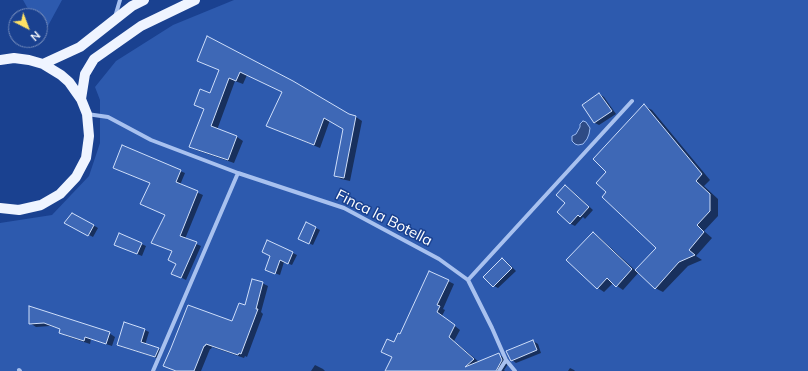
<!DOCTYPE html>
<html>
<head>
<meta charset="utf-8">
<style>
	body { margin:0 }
	#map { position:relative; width:808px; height:371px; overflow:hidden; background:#1a4190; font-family:Mulish,sans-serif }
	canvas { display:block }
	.north { position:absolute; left:8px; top:8px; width:40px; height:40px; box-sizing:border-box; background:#1a4190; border:1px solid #768dbc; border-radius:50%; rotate:138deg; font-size:11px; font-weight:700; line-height:16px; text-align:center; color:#fff }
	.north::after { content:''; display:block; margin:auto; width:14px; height:18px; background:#ffe265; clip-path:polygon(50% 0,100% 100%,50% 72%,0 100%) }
</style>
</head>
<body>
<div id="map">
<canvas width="808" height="371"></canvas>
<div class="north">N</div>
</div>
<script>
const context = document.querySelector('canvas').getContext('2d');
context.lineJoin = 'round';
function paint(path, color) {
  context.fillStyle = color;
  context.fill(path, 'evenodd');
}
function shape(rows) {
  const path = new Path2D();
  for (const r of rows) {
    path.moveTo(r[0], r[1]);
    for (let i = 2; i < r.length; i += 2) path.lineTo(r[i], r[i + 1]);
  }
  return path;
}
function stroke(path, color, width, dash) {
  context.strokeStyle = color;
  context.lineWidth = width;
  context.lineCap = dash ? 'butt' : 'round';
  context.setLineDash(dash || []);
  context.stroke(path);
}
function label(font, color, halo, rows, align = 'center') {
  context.font = font + ' Mulish,sans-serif';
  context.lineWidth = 3;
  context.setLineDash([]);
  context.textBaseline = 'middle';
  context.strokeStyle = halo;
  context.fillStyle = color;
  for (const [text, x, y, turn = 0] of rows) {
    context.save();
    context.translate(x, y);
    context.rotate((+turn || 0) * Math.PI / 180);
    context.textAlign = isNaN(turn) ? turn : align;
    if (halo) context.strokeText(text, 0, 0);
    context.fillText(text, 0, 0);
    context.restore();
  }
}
const green = shape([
	[23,0,62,0,43,35,40,29,40,16,32,16],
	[234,0,808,0,808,371,0,371,0,223,52,215,89,176,100,143,100,100,95,87,116,61,173,25]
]);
const water = shape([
	[583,121,586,122,590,128,589,134,587,139,583,144,578,145,575,144,572,141,572,136,576,134,580,127,580,124,583,121]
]);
const shadow = shape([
	[208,37,349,115,356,117,362,121,350,181,341,179,335,176,344,128,330,120,320,148,274,129,283,92,247,75,243,84,235,81,217,130,237,137,243,141,234,163,196,150,191,147,220,70],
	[599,94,604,97,616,114,599,125,595,123,583,105],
	[644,106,652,110,710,180,704,186,718,199,718,216,704,231,712,238,696,256,702,260,688,266,663,292,655,288,639,272,623,290,613,283,604,292,598,288,593,233,599,237,636,271,658,248,607,192,607,172],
	[114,168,180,171,185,173,180,185,203,195,185,239,201,246,186,280,178,276,177,264,172,251,153,243,166,215,151,183,119,170],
	[565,186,570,189,593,210,585,219,583,217,575,226,571,224,558,212,566,203],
	[66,223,93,225,98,228,93,237],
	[306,223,320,230,313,245,304,241],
	[119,234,146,246,142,256,120,247],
	[268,241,297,255,292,265,284,262,280,275,266,270,271,256],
	[502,260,507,262,516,271,498,288,494,286],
	[448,281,454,284,443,309,445,310,442,316,460,330,454,341,479,362,499,355,505,358,508,364,504,370,505,371,388,371,393,357,395,344,401,336],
	[262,283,268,286,261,312,263,314,247,357,245,356,244,358,212,347,211,349,210,349,201,371,176,371,171,369,233,322],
	[30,307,109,333,115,337,112,346,91,339,90,344,66,336,60,332,61,329,50,326,36,327,30,323],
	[125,324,145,330,149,332,145,345,159,349,163,351,160,359,122,347,118,345],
	[533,341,538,344,541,353,516,363,512,360],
	[315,365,323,369,325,371,311,371],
	[570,368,574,370,575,371,568,371]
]);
const building = shape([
	[207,36,293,81,349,114,356,116,344,178,334,176,343,129,324,118,314,145,266,126,282,92,240,72,236,81,229,78,211,126,237,136,228,160,189,147,204,109,194,105,200,89,210,93,219,70,197,61,207,36],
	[599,93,612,111,594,123,582,105,599,93],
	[644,104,702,174,696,181,710,194,710,211,697,225,704,232,689,250,695,255,679,262,655,289,635,270,656,248,602,197,606,192,596,183,606,172,593,159,644,104],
	[122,145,181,170,176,182,198,191,180,236,197,242,181,278,171,274,176,264,168,260,172,251,151,243,165,215,140,204,150,183,113,168,122,145],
	[565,185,589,207,580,217,578,215,570,224,557,212,565,203,556,195,565,185],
	[72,213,94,225,88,236,64,223,72,213],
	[306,222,316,227,309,244,298,239,306,222],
	[593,232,632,269,616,287,607,278,597,289,566,260,593,232],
	[119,233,142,243,137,254,114,245,119,233],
	[267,240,293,252,288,264,280,260,275,274,265,270,270,256,262,252,267,240],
	[502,258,512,268,493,287,483,277,502,258],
	[429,271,449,280,437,305,440,306,437,312,455,325,449,337,474,359,465,367,499,353,502,360,496,371,385,371,392,357,381,352,387,339,394,342,398,333,400,334,429,271],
	[252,279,263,282,256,309,258,309,241,354,239,353,238,355,206,344,205,346,204,346,194,371,176,371,163,366,171,348,188,305,232,321,239,303,245,305,252,279],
	[29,306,110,332,106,344,85,337,84,341,59,333,60,329,44,323,29,324,29,306],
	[124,322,145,329,141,342,159,348,155,357,117,345,124,322],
	[533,340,537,350,511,361,506,351,533,340]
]);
const street = shape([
	[115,17,120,0],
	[87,114,108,117,151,140,238,173,344,208,439,259,468,280,492,328,506,360,515,371],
	[468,280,632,101],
	[19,370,20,371],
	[153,371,238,173],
	[499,371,506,360]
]);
const primary = shape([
	[0,60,14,58,29,60,43,64,61,75,69,82,81,99,87,114,89,136,86,158,76,177,60,194,41,205,19,210,0,208],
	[43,64,80,47,132,6,144,0],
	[81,99,85,74,94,59,141,26,195,0]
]);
const streetNames = [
	["Finca la Botella",384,218,27]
];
paint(green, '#2d5aae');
paint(water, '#2e4b85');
stroke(water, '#9bbaf1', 1);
paint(shadow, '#0007');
paint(building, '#3e68b6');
stroke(building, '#cedefa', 1);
stroke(street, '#a8c1ef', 4);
stroke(primary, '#eff4ff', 10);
label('15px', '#fff', '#1a4190', streetNames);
</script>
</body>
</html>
